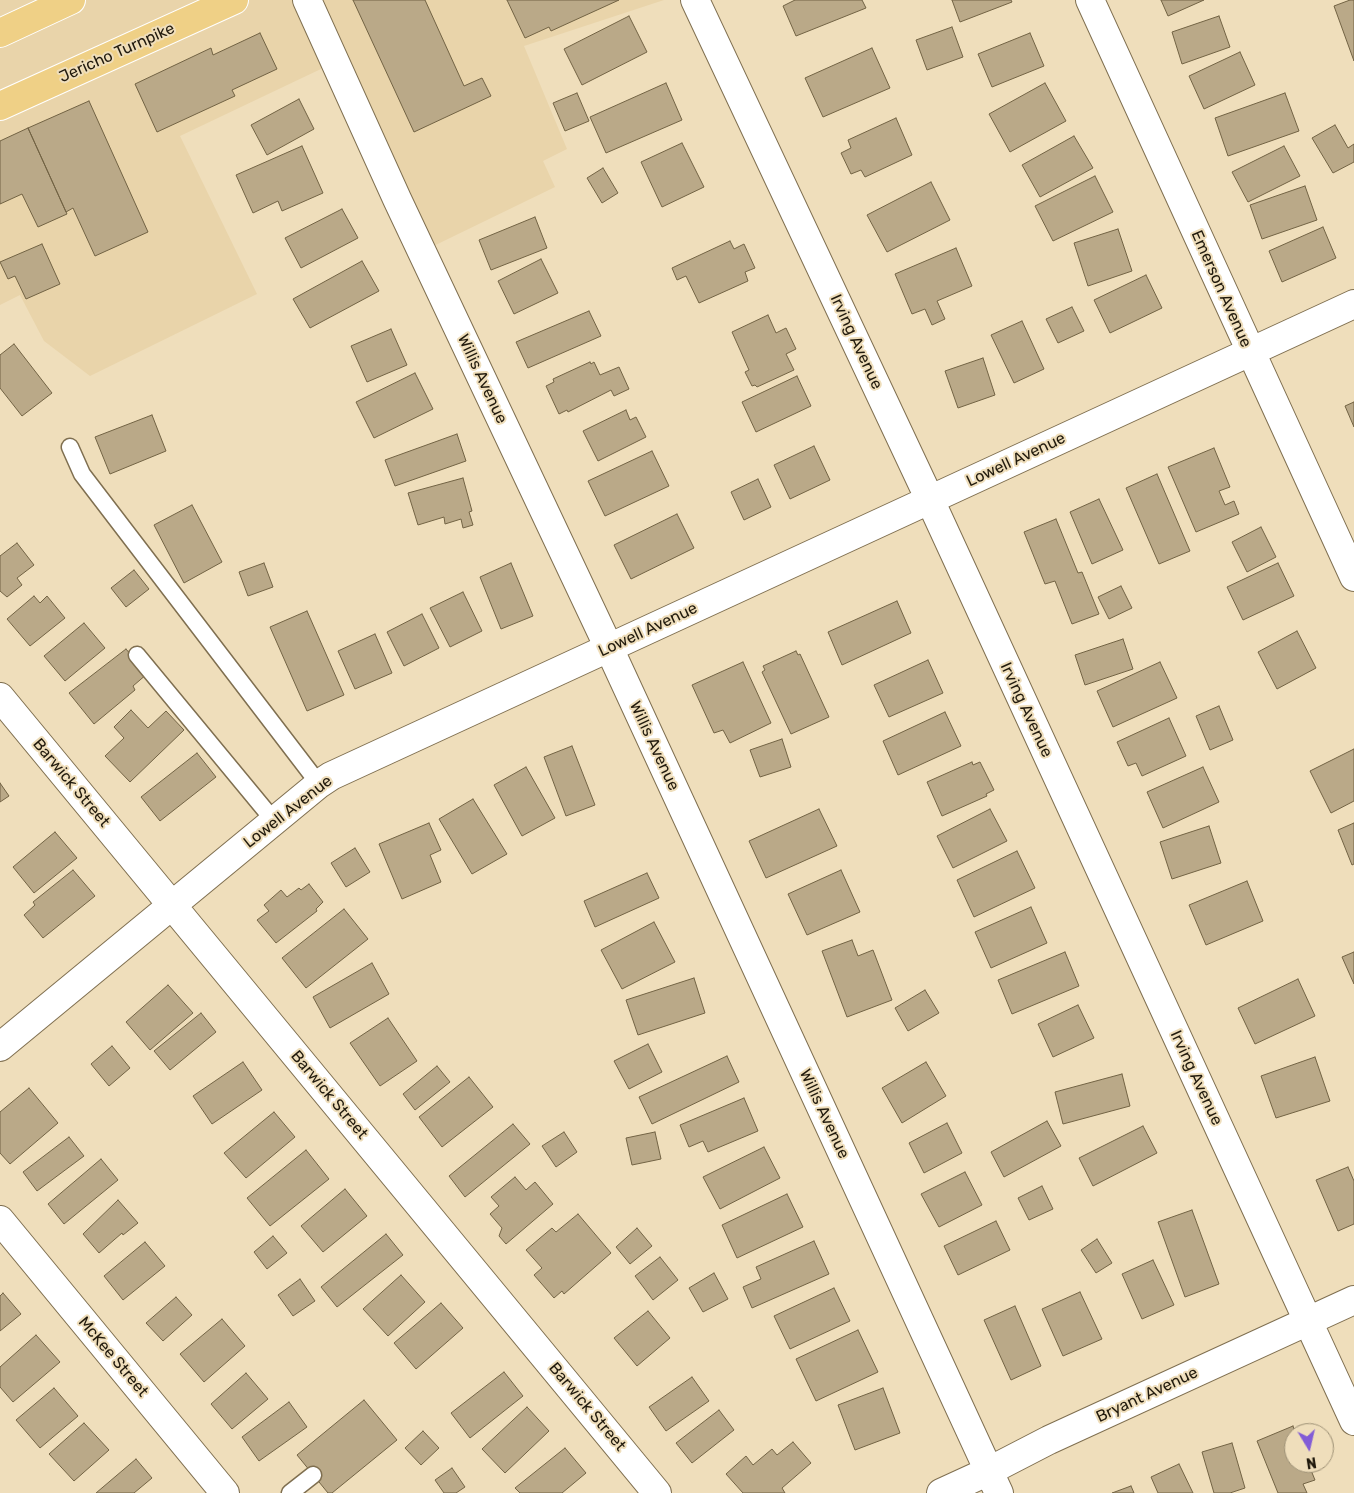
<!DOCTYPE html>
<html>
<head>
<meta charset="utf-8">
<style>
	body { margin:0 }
	#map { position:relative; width:1354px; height:1493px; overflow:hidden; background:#efdebb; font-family:Rubik,sans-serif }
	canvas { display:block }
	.north { position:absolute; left:1284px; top:1423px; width:50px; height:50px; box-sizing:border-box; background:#efdebb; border:1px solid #9d9075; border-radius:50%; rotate:171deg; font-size:14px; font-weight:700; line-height:20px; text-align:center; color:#211a0d }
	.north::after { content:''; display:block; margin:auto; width:18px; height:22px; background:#825cd6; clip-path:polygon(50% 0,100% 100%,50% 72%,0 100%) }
</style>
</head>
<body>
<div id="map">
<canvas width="1354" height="1493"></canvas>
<div class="north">N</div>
</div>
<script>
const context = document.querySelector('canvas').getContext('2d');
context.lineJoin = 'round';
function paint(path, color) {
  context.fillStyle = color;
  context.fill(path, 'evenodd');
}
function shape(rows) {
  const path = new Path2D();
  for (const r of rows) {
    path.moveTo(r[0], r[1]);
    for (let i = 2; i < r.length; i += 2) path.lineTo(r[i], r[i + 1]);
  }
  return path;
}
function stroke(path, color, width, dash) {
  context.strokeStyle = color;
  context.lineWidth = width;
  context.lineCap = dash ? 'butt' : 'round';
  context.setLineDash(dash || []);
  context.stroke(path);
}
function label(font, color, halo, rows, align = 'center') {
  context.font = font + ' Rubik,sans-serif';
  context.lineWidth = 4;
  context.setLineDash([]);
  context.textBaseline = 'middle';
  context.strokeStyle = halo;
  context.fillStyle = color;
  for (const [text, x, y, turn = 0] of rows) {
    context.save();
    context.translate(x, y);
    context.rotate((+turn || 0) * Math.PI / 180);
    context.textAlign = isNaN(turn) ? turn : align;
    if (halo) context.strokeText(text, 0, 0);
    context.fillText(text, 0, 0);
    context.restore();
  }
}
const built = shape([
	[0,0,664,0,524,46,567,149,543,161,555,187,415,255,323,68,180,136,257,294,90,376,44,341,20,295,0,305]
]);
const building = shape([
	[353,0,425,0,464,86,482,78,491,96,414,132,353,0],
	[507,0,619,0,551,31,549,27,525,38,507,0],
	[795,0,862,0,866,8,796,36,783,6,795,0],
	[952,0,1011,0,1012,2,960,22,952,0],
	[1161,0,1204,0,1168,16,1161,0],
	[1350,0,1354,0,1354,61,1334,6,1350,0],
	[629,16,647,52,582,85,564,49,629,16],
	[1219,16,1230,47,1182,64,1172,32,1219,16],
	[952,27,963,57,927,70,916,40,952,27],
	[260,33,277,69,232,90,235,96,157,132,135,84,211,48,213,55,260,33],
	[1030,33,1044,66,992,87,978,54,1030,33],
	[872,48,890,88,823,117,805,78,872,48],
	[1240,52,1255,85,1204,109,1189,76,1240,52],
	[666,83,682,120,606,153,590,117,666,83],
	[1045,83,1066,121,1010,152,989,114,1045,83],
	[577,93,589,121,565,131,553,103,577,93],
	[1285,93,1299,131,1228,156,1215,118,1285,93],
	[299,99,314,129,267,155,251,125,299,99],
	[89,101,148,232,95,256,73,208,66,212,28,128,89,101],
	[896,118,912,155,865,177,861,170,851,174,841,153,851,148,848,140,896,118],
	[1335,125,1348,148,1354,144,1354,162,1333,173,1312,138,1335,125],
	[28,128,67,214,38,227,22,194,0,204,0,141,28,128],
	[1074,136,1093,168,1040,197,1022,165,1074,136],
	[682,143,704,187,662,207,641,162,682,143],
	[302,146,323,193,282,211,278,201,253,213,236,175,302,146],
	[1284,146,1300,176,1248,202,1232,172,1284,146],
	[603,168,618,193,602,203,587,178,603,168],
	[1095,176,1113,212,1053,241,1035,206,1095,176],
	[931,182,950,220,887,252,867,215,931,182],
	[1305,186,1317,220,1262,239,1250,205,1305,186],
	[342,209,358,238,301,268,285,238,342,209],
	[535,217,547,248,491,270,479,240,535,217],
	[1323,227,1336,258,1282,282,1269,251,1323,227],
	[1118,229,1132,271,1088,286,1074,243,1118,229],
	[730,241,734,249,744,244,755,268,745,272,748,281,699,303,686,276,677,280,672,268,730,241],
	[42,244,60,284,26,299,15,276,8,279,0,262,42,244],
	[956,248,972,286,937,301,945,319,932,325,925,309,912,314,895,274,956,248],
	[541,259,558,293,514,314,498,281,541,259],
	[362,261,379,291,310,328,293,299,362,261],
	[1146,275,1162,308,1110,333,1094,300,1146,275],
	[1072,307,1084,331,1058,343,1046,319,1072,307],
	[589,311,601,336,528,368,516,342,589,311],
	[768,315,776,333,786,328,796,349,786,354,794,370,757,387,755,385,752,386,745,372,749,370,732,332,768,315],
	[1022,321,1044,369,1014,383,991,335,1022,321],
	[391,329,407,365,367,382,351,346,391,329],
	[14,344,52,393,22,416,0,388,0,355,14,344],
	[983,358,995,395,958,408,945,371,983,358],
	[590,362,591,364,594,362,600,375,619,367,629,389,614,396,611,390,568,412,567,410,559,414,546,386,554,382,553,379,590,362],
	[415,373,433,409,374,438,356,402,415,373],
	[797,376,811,406,756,432,742,402,797,376],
	[1354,402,1354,427,1345,406,1354,402],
	[626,410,630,420,636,417,646,437,598,461,583,431,626,410],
	[152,415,166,451,110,474,95,437,152,415],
	[457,434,466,461,395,486,385,460,457,434],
	[814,446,830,480,790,499,774,465,814,446],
	[1214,448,1230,487,1219,491,1225,505,1234,501,1239,514,1196,532,1168,467,1214,448],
	[652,451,669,486,605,516,588,481,652,451],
	[1157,474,1190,551,1159,564,1126,488,1157,474],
	[463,478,472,511,469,512,473,525,463,528,461,519,445,524,444,517,418,525,408,493,463,478],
	[758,479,771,507,744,520,731,492,758,479],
	[1099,499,1123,550,1092,564,1070,512,1099,499],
	[192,505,222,562,184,583,154,525,192,505],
	[677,514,694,548,631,579,614,545,677,514],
	[1056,519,1078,573,1082,572,1099,614,1072,624,1055,581,1045,584,1024,532,1056,519],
	[1261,527,1276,557,1247,572,1232,542,1261,527],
	[17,543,34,565,17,578,22,585,7,597,0,591,0,556,17,543],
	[264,563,273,587,248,596,239,572,264,563],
	[511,563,533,616,501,629,480,577,511,563],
	[1278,563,1294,596,1243,620,1227,587,1278,563],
	[134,570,149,589,126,607,111,588,134,570],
	[1121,586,1132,608,1109,619,1098,597,1121,586],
	[463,592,482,631,450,647,430,608,463,592],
	[34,596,40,603,47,596,65,618,30,646,7,619,34,596],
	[897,601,911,633,842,665,828,632,897,601],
	[307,611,344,695,307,711,270,627,307,611],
	[422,614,439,648,404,666,387,632,422,614],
	[84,623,105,648,65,681,44,656,84,623],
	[1297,631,1316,668,1277,689,1258,652,1297,631],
	[375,634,392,673,355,689,338,651,375,634],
	[1123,639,1133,669,1085,685,1075,655,1123,639],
	[126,649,147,674,133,686,135,690,94,724,69,693,126,649],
	[796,651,798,655,800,654,829,717,791,734,762,672,765,670,763,666,796,651],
	[928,660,943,693,889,717,874,685,928,660],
	[743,662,771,723,730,743,723,730,714,733,692,685,743,662],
	[1160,662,1177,698,1113,727,1097,691,1160,662],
	[1219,706,1233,740,1210,750,1196,716,1219,706],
	[131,710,148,728,166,711,184,730,130,782,105,756,124,738,114,727,131,710],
	[945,712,961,746,898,775,883,741,945,712],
	[1169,718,1186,756,1142,776,1136,763,1128,766,1117,742,1169,718],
	[782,739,791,767,760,777,750,750,782,739],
	[572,746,595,805,566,816,544,757,572,746],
	[1354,749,1354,801,1331,813,1310,771,1354,749],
	[197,753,216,777,160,821,141,797,197,753],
	[972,762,973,765,980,762,994,790,986,794,987,796,942,816,927,782,972,762],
	[526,767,555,818,522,836,494,785,526,767],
	[1203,767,1219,802,1163,828,1147,792,1203,767],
	[0,783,9,796,0,802,0,783],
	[473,799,507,854,472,874,439,819,473,799],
	[819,809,837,846,766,878,749,841,819,809],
	[990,809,1007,841,953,868,937,836,990,809],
	[429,823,441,850,430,855,441,882,402,899,379,844,429,823],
	[1354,823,1354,864,1352,865,1338,830,1354,823],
	[1209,826,1221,863,1172,879,1160,842,1209,826],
	[55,832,77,858,34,893,13,867,55,832],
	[355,848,370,872,346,887,331,863,355,848],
	[1017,851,1035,888,974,917,957,880,1017,851],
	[73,870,95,896,43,938,24,915,35,905,33,902,73,870],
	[841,870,860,912,807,935,788,894,841,870],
	[647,873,659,898,595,927,584,901,647,873],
	[1247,881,1263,921,1206,945,1189,905,1247,881],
	[309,884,323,902,316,909,317,911,276,943,257,920,269,911,264,905,281,890,287,897,299,888,301,890,309,884],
	[1031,907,1047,943,991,968,975,932,1031,907],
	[344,909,368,939,306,988,282,958,344,909],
	[654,922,675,962,622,989,601,950,654,922],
	[852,940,858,956,873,950,892,1000,847,1017,822,951,852,940],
	[1065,952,1079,986,1012,1014,998,980,1065,952],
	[1354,952,1354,984,1342,957,1354,952],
	[372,963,389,994,330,1028,313,997,372,963],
	[694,978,705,1013,638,1035,626,1000,694,978],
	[1298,979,1315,1016,1255,1044,1238,1008,1298,979],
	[168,985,193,1013,150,1050,126,1022,168,985],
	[925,990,939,1013,908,1031,895,1008,925,990],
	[1078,1005,1094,1038,1053,1057,1038,1024,1078,1005],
	[201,1013,216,1032,170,1070,154,1051,201,1013],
	[388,1018,417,1061,380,1086,350,1043,388,1018],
	[648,1044,662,1072,629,1089,614,1061,648,1044],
	[112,1046,130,1068,109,1086,91,1064,112,1046],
	[727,1056,739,1082,652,1124,639,1097,727,1056],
	[1315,1057,1330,1101,1276,1118,1261,1076,1315,1057],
	[243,1062,262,1090,212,1124,193,1096,243,1062],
	[926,1062,946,1096,902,1123,882,1088,926,1062],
	[437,1066,450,1082,415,1110,403,1094,437,1066],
	[1122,1074,1130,1106,1063,1124,1055,1092,1122,1074],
	[469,1077,493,1107,442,1147,419,1117,469,1077],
	[29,1088,58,1123,10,1164,0,1153,0,1112,29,1088],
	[744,1098,758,1131,708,1152,703,1141,689,1147,680,1125,744,1098],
	[274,1112,295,1137,246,1178,224,1153,274,1112],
	[1047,1121,1061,1146,1004,1177,991,1152,1047,1121],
	[947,1123,962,1153,924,1173,909,1143,947,1123],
	[513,1124,530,1144,465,1197,449,1176,513,1124],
	[1143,1126,1157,1153,1093,1186,1079,1158,1143,1126],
	[564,1132,577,1152,556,1167,542,1146,564,1132],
	[655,1132,661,1159,632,1165,626,1138,655,1132],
	[69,1137,84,1156,37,1191,23,1172,69,1137],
	[764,1147,780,1178,720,1209,703,1177,764,1147],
	[306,1150,329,1179,270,1226,247,1198,306,1150],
	[101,1159,118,1180,64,1224,48,1204,101,1159],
	[1348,1167,1354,1181,1354,1224,1338,1231,1316,1180,1348,1167],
	[965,1172,982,1205,939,1227,921,1194,965,1172],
	[515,1177,526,1190,535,1182,553,1204,506,1244,499,1236,502,1228,490,1214,499,1206,491,1197,515,1177],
	[1042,1186,1053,1209,1029,1220,1018,1198,1042,1186],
	[345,1189,367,1216,323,1252,301,1226,345,1189],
	[787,1194,803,1227,737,1258,722,1225,787,1194],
	[118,1200,138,1223,123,1235,122,1233,99,1253,83,1234,118,1200],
	[1192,1210,1219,1284,1185,1297,1158,1222,1192,1210],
	[578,1214,611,1253,564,1294,562,1291,554,1298,534,1275,542,1268,526,1250,552,1228,556,1232,578,1214],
	[996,1221,1010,1250,958,1275,944,1246,996,1221],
	[637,1228,652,1246,630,1264,616,1247,637,1228],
	[386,1234,403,1255,337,1307,321,1287,386,1234],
	[273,1236,287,1253,267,1269,254,1252,273,1236],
	[1097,1239,1112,1263,1096,1273,1081,1250,1097,1239],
	[814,1241,829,1274,752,1308,743,1287,761,1279,756,1267,814,1241],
	[145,1242,165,1266,123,1300,104,1276,145,1242],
	[660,1257,678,1280,653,1300,635,1276,660,1257],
	[1153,1260,1174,1305,1142,1319,1122,1274,1153,1260],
	[714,1273,728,1299,703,1312,689,1288,714,1273],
	[401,1275,425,1302,388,1336,363,1309,401,1275],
	[300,1279,315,1301,293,1316,278,1295,300,1279],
	[834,1288,850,1321,790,1349,774,1316,834,1288],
	[1080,1292,1102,1339,1063,1356,1042,1309,1080,1292],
	[3,1293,21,1314,0,1331,0,1296,3,1293],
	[176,1297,192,1315,163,1341,146,1323,176,1297],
	[441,1303,463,1328,416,1369,394,1343,441,1303],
	[1015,1306,1041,1366,1011,1380,984,1320,1015,1306],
	[648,1311,670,1338,637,1366,614,1338,648,1311],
	[222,1319,245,1346,204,1382,180,1354,222,1319],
	[858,1330,878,1372,816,1401,796,1359,858,1330],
	[36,1335,60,1362,13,1402,0,1387,0,1367,36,1335],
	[504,1372,523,1396,470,1438,451,1413,504,1372],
	[246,1373,268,1399,232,1429,211,1404,246,1373],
	[692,1377,709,1401,666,1431,649,1407,692,1377],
	[54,1388,78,1416,40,1448,16,1420,54,1388],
	[883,1388,900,1433,855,1450,838,1405,883,1388],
	[364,1400,397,1440,332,1493,328,1493,297,1455,364,1400],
	[289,1402,307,1427,259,1461,242,1437,289,1402],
	[527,1407,549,1431,505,1473,482,1449,527,1407],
	[719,1410,734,1430,692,1463,676,1443,719,1410],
	[84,1423,109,1450,74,1481,49,1454,84,1423],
	[1293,1426,1295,1433,1294,1463,1308,1463,1315,1480,1303,1484,1307,1493,1278,1493,1257,1441,1293,1426],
	[423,1431,439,1448,421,1465,405,1448,423,1431],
	[793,1442,811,1463,782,1488,785,1493,743,1493,726,1474,746,1456,753,1465,772,1449,777,1455,793,1442],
	[1232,1443,1245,1488,1230,1493,1214,1493,1202,1452,1232,1443],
	[565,1448,586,1473,562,1493,520,1493,515,1488,565,1448],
	[136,1459,152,1478,134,1493,96,1493,136,1459],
	[1179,1464,1193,1493,1158,1493,1151,1477,1179,1464],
	[452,1468,465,1487,456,1493,444,1493,435,1480,452,1468],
	[1131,1486,1134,1493,1112,1493,1131,1486]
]);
const service = shape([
	[70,447,82,474,319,784],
	[137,655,275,822],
	[290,1493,313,1475]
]);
const minor = shape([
	[307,0,397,199,609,648,999,1493],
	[695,0,930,500,1354,1421],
	[1090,0,1354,577],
	[0,697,657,1493],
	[0,1047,319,784,331,776,1354,304],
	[0,1220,225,1493],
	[941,1493,989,1471,1049,1440,1354,1300]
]);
const primary = shape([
	[0,33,71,0],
	[0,106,234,0]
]);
const streetNames = [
	["Jericho Turnpike",117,53,-24],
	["Emerson Avenue",1221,289,66],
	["Irving Avenue",856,342,65],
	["Willis Avenue",482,379,65],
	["Lowell Avenue",1016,460,-25],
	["Lowell Avenue",648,630,-25],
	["Irving Avenue",1026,710,65],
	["Willis Avenue",654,746,65],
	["Barwick Street",71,783,50],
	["Lowell Avenue",288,812,-38],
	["Irving Avenue",1196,1078,65],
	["Barwick Street",329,1095,50],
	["Willis Avenue",824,1114,65],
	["McKee Street",113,1357,50],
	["Bryant Avenue",1147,1395,-25],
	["Barwick Street",587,1407,50]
];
paint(built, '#e9d4aa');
paint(building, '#baa988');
stroke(building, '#726344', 1);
stroke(service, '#7f6f50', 19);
stroke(minor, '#7f6f50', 30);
stroke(primary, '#fff', 30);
stroke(service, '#fff', 16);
stroke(minor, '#fff', 28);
stroke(primary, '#efd086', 28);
label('16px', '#211a0d', '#efdebb', streetNames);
</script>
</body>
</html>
